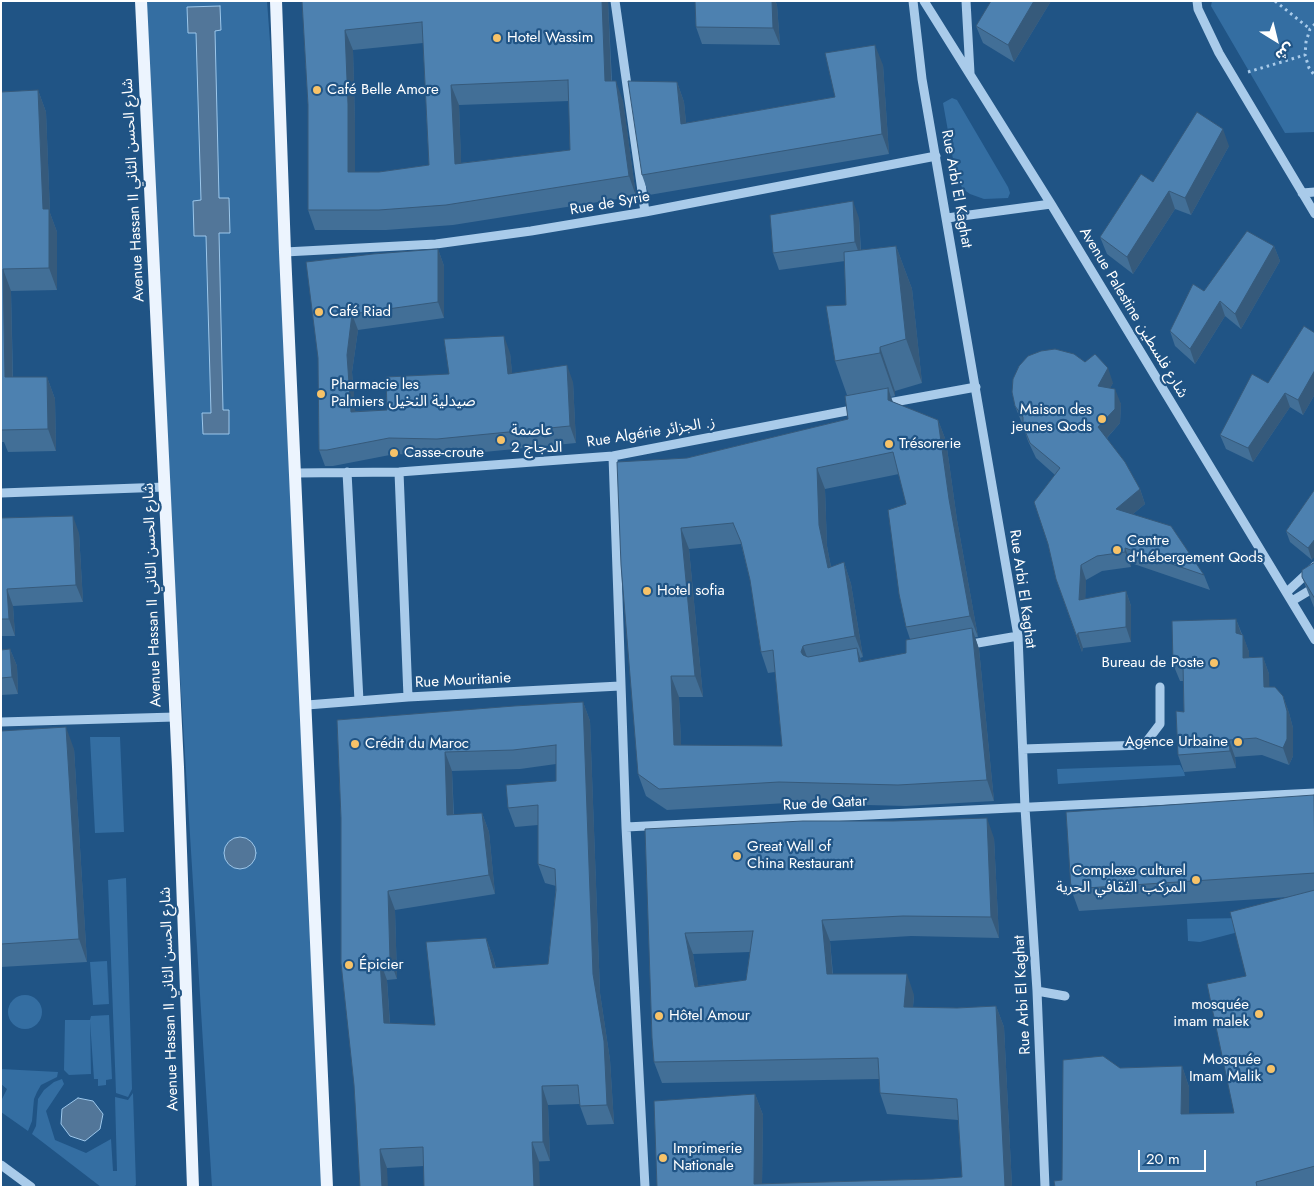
<!DOCTYPE html>
<html>
<head>
<meta charset="utf-8">
<style>
	body { margin:0 }
	#map { position:relative; width:1316px; height:1188px; overflow:hidden; background:#205485; font-family:Jost,"Noto Sans Arabic",sans-serif }
	canvas { display:block }
	.frame { position:absolute; inset:0; border:2px solid #fff; pointer-events:none }
	.north { position:absolute; left:1251px; top:15px; width:50px; height:50px; -webkit-text-stroke:4px #205485; paint-order:stroke; rotate:144deg; font-size:14px; font-weight:700; line-height:20px; text-align:center; color:#fff }
	.north::after { content:''; display:block; margin:auto; width:18px; height:22px; background:#fff; clip-path:polygon(50% 0,100% 100%,50% 72%,0 100%) }
	.scale { position:absolute; left:1138px; top:1150px; width:68px; height:22px; box-sizing:border-box; border:2px solid #fff; border-top:0; padding-left:6px; font-size:15px; line-height:18px; white-space:nowrap; color:#fff; -webkit-text-stroke:4px #205485; paint-order:stroke }
</style>
</head>
<body>
<div id="map">
<canvas width="1316" height="1188"></canvas>
<div class="frame"></div>
<div class="north">ش</div>
<div class="scale">20 m</div>
</div>
<script>
const context = document.querySelector('canvas').getContext('2d');
context.lineJoin = 'round';
function paint(path, color) {
  context.fillStyle = color;
  context.fill(path, 'evenodd');
}
function shape(rows) {
  const path = new Path2D();
  for (const r of rows) {
    if (r.length === 3) {
      path.moveTo(r[0] + r[2], r[1]);
      path.arc(r[0], r[1], r[2], 0, 2 * Math.PI);
      continue;
    }
    path.moveTo(r[0], r[1]);
    for (let i = 2; i < r.length; i += 2) path.lineTo(r[i], r[i + 1]);
  }
  return path;
}
function stroke(path, color, width, dash) {
  context.strokeStyle = color;
  context.lineWidth = width;
  context.lineCap = dash ? 'butt' : 'round';
  context.setLineDash(dash || []);
  context.stroke(path);
}
function label(font, color, halo, rows, align = 'center') {
  context.font = font + ' Jost,"Noto Sans Arabic",sans-serif';
  context.lineWidth = 4.5;
  context.setLineDash([]);
  context.textBaseline = 'middle';
  context.strokeStyle = halo;
  context.fillStyle = color;
  for (const [text, x, y, turn = 0] of rows) {
    context.save();
    context.translate(x, y);
    context.rotate((+turn || 0) * Math.PI / 180);
    context.textAlign = isNaN(turn) ? turn : align;
    if (halo) context.strokeText(text, 0, 0);
    context.fillText(text, 0, 0);
    context.restore();
  }
}
const green = shape([
	[143,1,267,1,289,297,324,1187,212,1187,157,307],
	[1212,1,1315,1,1315,132,1285,133,1211,6],
	[952,98,957,100,1008,187,1010,193,1008,198,984,199,970,194,963,189,956,176,943,103],
	[90,737,120,737,124,832,95,833],
	[1180,765,1184,772,1185,776,1058,784,1057,769],
	[126,878,132,1089,128,1097,116,1093,108,880],
	[1296,917,1200,942,1188,941,1187,919],
	[107,961,109,1004,93,1005,90,962],
	[25,1012,17],
	[109,1015,112,1079,106,1080,106,1085,98,1086,98,1079,94,1079,90,1021,91,1074,69,1075,64,1070,65,1020,90,1020,91,1016],
	[1,1069,58,1072,57,1077,41,1085,37,1092,34,1099,32,1121,28,1131,1,1112,1,1101,7,1089,1,1084],
	[62,1079,64,1084,46,1111,55,1140,86,1153,111,1139,113,1171,117,1171,115,1097,128,1100,133,1093,136,1185,133,1187,101,1187,32,1134,36,1126,38,1099,44,1090,54,1082]
]);
const water = shape([
	[220,6,221,30,215,31,219,198,229,198,230,233,219,233,223,410,229,410,229,434,203,434,202,413,211,413,206,236,194,236,193,201,201,200,196,33,188,33,187,7,220,6],
	[240,853,16],
	[78,1098,93,1101,103,1114,100,1129,85,1141,70,1136,61,1124,62,1109,78,1098]
]);
const path = shape([
	[1275,1,1310,29],
	[1315,24,1310,29,1306,42,1305,55,1309,68,1315,76],
	[1248,72,1305,55]
]);
const minor = shape([
	[615,1,645,212],
	[913,1,922,79,1018,636,1025,808,1037,991,1045,1187],
	[924,1,1051,204,1315,640],
	[966,1,970,73],
	[1197,1,1198,9,1219,53,1315,214],
	[1302,193,1315,192],
	[947,218,1051,204],
	[285,252,436,244,531,231,645,212,936,156],
	[883,404,976,387],
	[613,456,626,827,645,1187],
	[347,472,359,701],
	[399,472,408,697],
	[296,473,399,472,613,456,857,409],
	[1,493,165,487],
	[1287,592,1315,566],
	[1292,601,1315,587],
	[966,645,1018,636],
	[307,705,408,697,620,686],
	[1,722,175,717],
	[1023,749,1144,745,1160,724,1160,687],
	[626,827,1315,793],
	[1037,991,1065,996],
	[1,1165,31,1187]
]);
const major = shape([
	[141,1,178,767,193,1187],
	[276,1,285,252,327,1187]
]);
const wall = shape([
	[302,1,608,1,612,81,623,101,636,196,453,225,386,230,315,230,308,210,308,105],
	[423,43,429,165,379,172,355,172,355,124,353,50],
	[569,101,570,150,461,163,459,105],
	[695,1,775,1,777,5,780,45,702,44,696,27],
	[1051,1,1014,62,983,43,976,26],
	[883,65,889,154,649,195,642,175,677,82,684,102,686,123,835,97],
	[38,90,46,112,50,213,57,232,57,290,11,291,13,377,47,377,55,399,56,451,8,452,4,442,1,442,1,92],
	[1229,146,1191,215,1175,209,1133,274,1107,254,1100,237,1153,182],
	[859,218,861,250,896,246,912,289,922,383,895,391,895,396,891,397,893,402,938,420,946,441,957,520,978,637,975,637,979,649,994,801,906,806,787,803,667,810,646,796,638,774,687,458,848,419,847,395,835,361,846,305,845,261,779,270,773,253],
	[899,474,906,504,906,627,910,639,906,653,862,662,860,658,863,657,851,584,844,562,831,567,827,546,825,489],
	[741,544,750,580,761,652,768,673,775,672,782,746,681,745,679,697,703,697,689,549],
	[1274,246,1280,261,1241,329,1225,316,1195,364,1175,346,1170,331,1204,291],
	[438,249,444,266,444,318,358,330,352,372,355,411,387,410,449,374,510,353,512,373,573,382,576,443,443,456,395,454,333,466,325,466,319,450,318,358,373,254],
	[1315,333,1315,394,1303,415,1290,407,1253,462,1226,449,1220,435],
	[1113,383,1110,388,1121,404,1120,423,1107,438,1140,489,1145,504,1133,514,1204,575,1210,590,1131,563,1131,567,1102,571,1086,580,1085,599,1126,591,1131,606,1131,642,1083,648,1082,652,1056,579,1055,475,1036,458,1028,441,1023,426,1023,424,1021,421,1015,406],
	[1315,489,1312,560,1290,542,1286,531],
	[1,518,79,533,83,602,13,606,15,636,1,636],
	[1315,562,1315,610,1302,577],
	[1236,619,1242,634,1249,652,1249,657,1263,657,1269,674,1269,687,1283,696,1289,713,1293,728,1293,756,1289,765,1262,755,1235,757,1236,768,1184,772,1178,755,1184,712,1183,681,1180,681,1173,664],
	[10,649,17,666,18,694,1,695,1,650],
	[583,702,590,721,600,993,610,1060,614,1124,587,1125,580,1106,580,1104,548,1105,550,1161,424,1166,387,1168,360,1187,341,818,337,720],
	[556,764,556,781,508,808,515,827,538,825,538,864,545,883,556,886,548,964,496,968,493,957,486,938,435,1025,390,1023,387,980,397,979,395,910,495,894,489,832,482,813,454,815,452,771,520,769],
	[1,731,74,749,87,962,1,967],
	[1314,795,1315,1187,1055,1187,1062,1180,1120,1068,1182,1066,1189,1087,1189,1114,1234,1113,1246,976,1289,897,1079,911,1071,889],
	[645,829,994,838,999,938,911,936,830,941,833,974,914,995,913,1007,957,1008,996,1006,1004,1027,1012,1187,657,1187,755,1094,763,1115,762,1184,933,1179,962,1177,958,1120,887,1114,880,1093,879,1079,662,1083,654,1062],
	[750,952,746,980,698,986,693,954]
]);
const shadedWall = shape([
	[602,1,608,1,612,101,605,81],
	[772,1,775,1,777,5,780,45,773,28],
	[1034,1,1051,1,1014,62,1008,45],
	[345,30,353,50,355,124,355,192,348,172],
	[875,45,883,65,889,154,882,134],
	[616,81,623,101,636,196,629,176],
	[677,82,684,102,688,144,681,124],
	[451,85,459,105,462,184,455,164],
	[38,90,46,112,50,213,57,232,57,290,49,268,43,209],
	[1223,129,1229,146,1191,215,1185,198],
	[1169,191,1175,209,1133,274,1127,257],
	[853,201,859,218,861,259,855,242],
	[896,246,912,289,922,383,906,339],
	[1274,246,1280,261,1241,329,1235,314],
	[438,249,444,266,444,318,438,302],
	[3,269,11,291,13,400,5,377],
	[1220,301,1225,316,1195,364,1190,349],
	[352,314,358,330,352,372,357,428,351,412,347,355],
	[504,336,510,353,514,390,508,374],
	[880,347,895,391,895,396,880,353],
	[567,365,573,382,576,443,570,426],
	[1108,368,1113,383,1103,401,1098,386],
	[1315,370,1315,394,1303,415,1298,400],
	[47,377,55,399,56,451,48,429],
	[888,388,895,409,888,400],
	[1115,389,1121,404,1120,423,1103,442,1098,427],
	[1285,393,1290,407,1253,462,1248,448],
	[938,420,946,441,957,520,978,637,970,616,949,499],
	[817,468,825,489,827,546,835,589,828,568,819,525],
	[1140,489,1145,504,1121,524,1116,509],
	[73,516,79,533,83,602,76,585],
	[681,528,689,549,703,697,695,676],
	[1315,539,1315,556,1312,560,1308,548],
	[1125,548,1131,563,1131,567,1125,552],
	[844,562,851,584,863,657,855,636],
	[1081,565,1086,580,1085,615,1079,600],
	[7,589,13,606,15,636,9,619],
	[1126,591,1131,606,1131,642,1126,627],
	[1236,619,1242,636,1236,633],
	[972,628,979,649,994,801,987,780],
	[1078,633,1083,648,1082,652,1077,637],
	[1243,635,1249,652,1249,675,1243,658],
	[803,646,811,668,809,673,801,652],
	[857,648,864,670,859,662],
	[10,649,17,666,18,694,12,677],
	[1263,657,1269,674,1270,704,1264,687],
	[671,676,679,697,682,766,674,745],
	[1283,696,1289,713,1293,728,1293,756,1289,765,1283,748],
	[583,702,590,721,600,993,610,1060,614,1124,607,1105,593,974],
	[66,727,74,749,87,962,79,939],
	[1229,740,1235,757,1236,768,1230,751],
	[445,752,452,771,454,834,447,815],
	[482,813,489,832,495,894,489,875],
	[987,818,994,838,999,938,991,917],
	[388,891,395,910,397,979,390,960],
	[822,920,830,941,834,995,827,974],
	[685,933,693,954,702,1007,695,987],
	[486,938,493,957,500,987,493,968],
	[380,961,387,980,391,1042,384,1023],
	[907,974,914,995,911,1027,904,1007],
	[996,1006,1004,1027,1012,1187,1005,1187],
	[1182,1066,1189,1087,1189,1135,1181,1114],
	[542,1086,548,1105,550,1161,543,1142],
	[755,1094,763,1115,762,1187,754,1184],
	[532,1142,539,1161,540,1187,534,1187],
	[380,1149,387,1168,388,1187,382,1187]
]);
const building = shape([
	[302,1,602,1,605,81,616,81,629,176,446,205,379,210,308,210,308,105,302,1],
	[422,22,429,165,379,172,348,172,348,104,345,30,422,22],
	[568,80,570,150,455,164,451,85,568,80],
	[695,1,772,1,773,28,696,27,695,1],
	[991,1,1034,1,1008,45,976,26,991,1],
	[875,45,882,134,642,175,628,81,677,82,681,124,835,97,825,53,875,45],
	[38,90,43,209,49,209,49,268,3,269,5,377,47,377,48,429,1,430,1,92,38,90],
	[1197,112,1223,129,1185,198,1169,191,1127,257,1100,237,1141,174,1153,182,1197,112],
	[853,201,855,242,773,253,770,215,853,201],
	[1247,231,1274,246,1235,314,1220,301,1190,349,1170,331,1193,284,1204,291,1247,231],
	[896,246,906,339,880,347,880,353,835,361,826,306,846,305,844,252,896,246],
	[438,249,438,302,352,314,347,355,351,412,387,410,386,377,449,374,444,339,504,336,508,374,567,365,570,426,437,439,389,438,327,450,319,450,318,358,306,262,373,254,438,249],
	[1304,326,1315,333,1315,370,1298,400,1285,393,1248,448,1220,435,1252,374,1268,383,1304,326],
	[1055,349,1074,354,1085,362,1095,354,1108,368,1098,386,1115,389,1115,409,1098,427,1125,462,1140,489,1116,509,1171,526,1204,575,1125,548,1125,552,1097,556,1081,565,1079,600,1126,591,1126,627,1078,633,1077,637,1056,579,1048,544,1034,502,1060,468,1030,443,1023,426,1023,417,1015,406,1012,392,1013,379,1019,366,1028,356,1041,351,1055,349],
	[888,388,888,400,938,420,949,499,970,616,906,627,899,594,888,510,906,504,893,452,817,468,819,525,828,568,844,562,855,636,806,645,803,646,801,652,803,655,808,657,857,648,859,662,906,653,906,640,972,628,987,780,898,785,779,782,659,789,638,774,621,565,617,462,687,458,848,419,845,396,888,388],
	[733,523,741,542,750,580,761,652,773,650,782,746,674,745,671,676,695,676,681,528,733,523],
	[1315,489,1315,539,1308,548,1286,531,1315,489],
	[73,516,76,585,7,589,9,619,1,619,1,518,73,516],
	[1315,562,1315,599,1302,577,1302,570,1315,562],
	[1236,619,1236,633,1243,635,1243,658,1263,657,1264,687,1275,687,1283,696,1287,711,1287,739,1283,748,1256,738,1229,740,1230,751,1178,755,1176,711,1184,712,1183,664,1173,664,1172,621,1236,619],
	[10,649,12,677,1,678,1,650,10,649],
	[583,702,593,974,604,1041,607,1105,580,1106,578,1085,542,1086,543,1142,532,1142,534,1187,424,1187,423,1147,380,1149,382,1187,360,1187,354,1085,341,963,341,818,337,720,514,706,583,702],
	[556,745,556,781,506,785,508,808,538,805,538,864,555,869,556,890,548,964,493,968,486,938,426,942,435,1025,384,1023,380,961,390,960,388,891,489,875,482,813,447,815,445,752,513,750,556,745],
	[66,727,79,939,1,944,1,731,66,727],
	[1314,795,1315,873,1071,889,1066,812,1314,795],
	[987,818,991,917,903,916,822,920,827,974,907,974,904,1007,957,1008,996,1006,1005,1187,657,1187,654,1101,755,1094,754,1184,933,1179,962,1177,957,1099,880,1093,878,1058,654,1062,652,1038,645,829,803,821,893,821,987,818],
	[753,931,746,980,695,987,685,933,753,931],
	[1315,890,1315,1166,1256,1182,1257,1187,1055,1187,1054,1181,1062,1180,1063,1060,1103,1056,1120,1068,1182,1066,1181,1114,1234,1113,1207,984,1246,976,1230,912,1315,890]
]);
const markers = [
	[497,38,5,"#f7c369"],
	[317,90,5,"#f7c369"],
	[319,312,5,"#f7c369"],
	[321,394,5,"#f7c369"],
	[1102,419,5,"#f7c369"],
	[501,440,5,"#f7c369"],
	[889,444,5,"#f7c369"],
	[394,453,5,"#f7c369"],
	[1117,550,5,"#f7c369"],
	[647,591,5,"#f7c369"],
	[1214,663,5,"#f7c369"],
	[1238,742,5,"#f7c369"],
	[355,744,5,"#f7c369"],
	[737,856,5,"#f7c369"],
	[1196,880,5,"#f7c369"],
	[349,965,5,"#f7c369"],
	[1259,1014,5,"#f7c369"],
	[659,1016,5,"#f7c369"],
	[1271,1069,5,"#f7c369"],
	[663,1158,5,"#f7c369"]
];
const poiNames = [
	["Hotel Wassim",507,38],
	["Café Belle Amore",327,90],
	["Café Riad",329,312],
	["Pharmacie les",331,385],
	["Palmiers صيدلية النخيل",331,402],
	["Maison des",1092,410,"right"],
	["jeunes Qods",1092,427,"right"],
	["عاصمة",511,431],
	["الدجاج 2",511,448],
	["Trésorerie",899,444],
	["Casse-croute",404,453],
	["Centre",1127,541],
	["d'hébergement Qods",1127,558],
	["Hotel sofia",657,591],
	["Bureau de Poste",1204,663,"right"],
	["Agence Urbaine",1228,742,"right"],
	["Crédit du Maroc",365,744],
	["Great Wall of",747,847],
	["China Restaurant",747,864],
	["Complexe culturel",1186,871,"right"],
	["المركب الثقافي الحرية",1186,888,"right"],
	["Épicier",359,965],
	["mosquée",1249,1005,"right"],
	["imam malek",1249,1022,"right"],
	["Hôtel Amour",669,1016],
	["Mosquée",1261,1060,"right"],
	["Imam Malik",1261,1077,"right"],
	["Imprimerie",673,1149],
	["Nationale",673,1166]
];
const streetNames = [
	["Rue Arbi El Kaghat",956,189,80],
	["Avenue Hassan II شارع الحسن الثاني",134,190,-93],
	["Rue de Syrie",610,204,-10],
	["Avenue Palestine شارع فلسطين",1133,313,59],
	["Rue Algérie ز. الجزائر",651,433,-9],
	["Rue Arbi El Kaghat",1022,589,82],
	["Avenue Hassan II شارع الحسن الثاني",153,595,-92],
	["Rue Mouritanie",463,681,-3],
	["Rue de Qatar",825,804,-3],
	["Rue Arbi El Kaghat",1023,995,-93],
	["Avenue Hassan II شارع الحسن الثاني",170,999,-92]
];
paint(green, '#346ea2');
paint(water, '#527699');
stroke(water, '#9cc7eb', 1);
stroke(path, '#a9cbea', 3, [2.5, 4]);
stroke(minor, '#a9cbea', 9);
stroke(major, '#ecf4fe', 12);
paint(wall, '#426f97');
paint(shadedWall, '#365a7b');
paint(building, '#4d81b0');
stroke(building, '#365a7b', 1);
for (const [x, y, r, color] of markers) {
  const dot = new Path2D();
  dot.arc(x, y, r, 0, 2 * Math.PI);
  context.fillStyle = color;
  context.fill(dot);
  stroke(dot, '#205485', 2);
}
label('15px', '#fff', '#205485', poiNames, 'left');
label('15px', '#fff', '#205485', streetNames);
</script>
</body>
</html>
